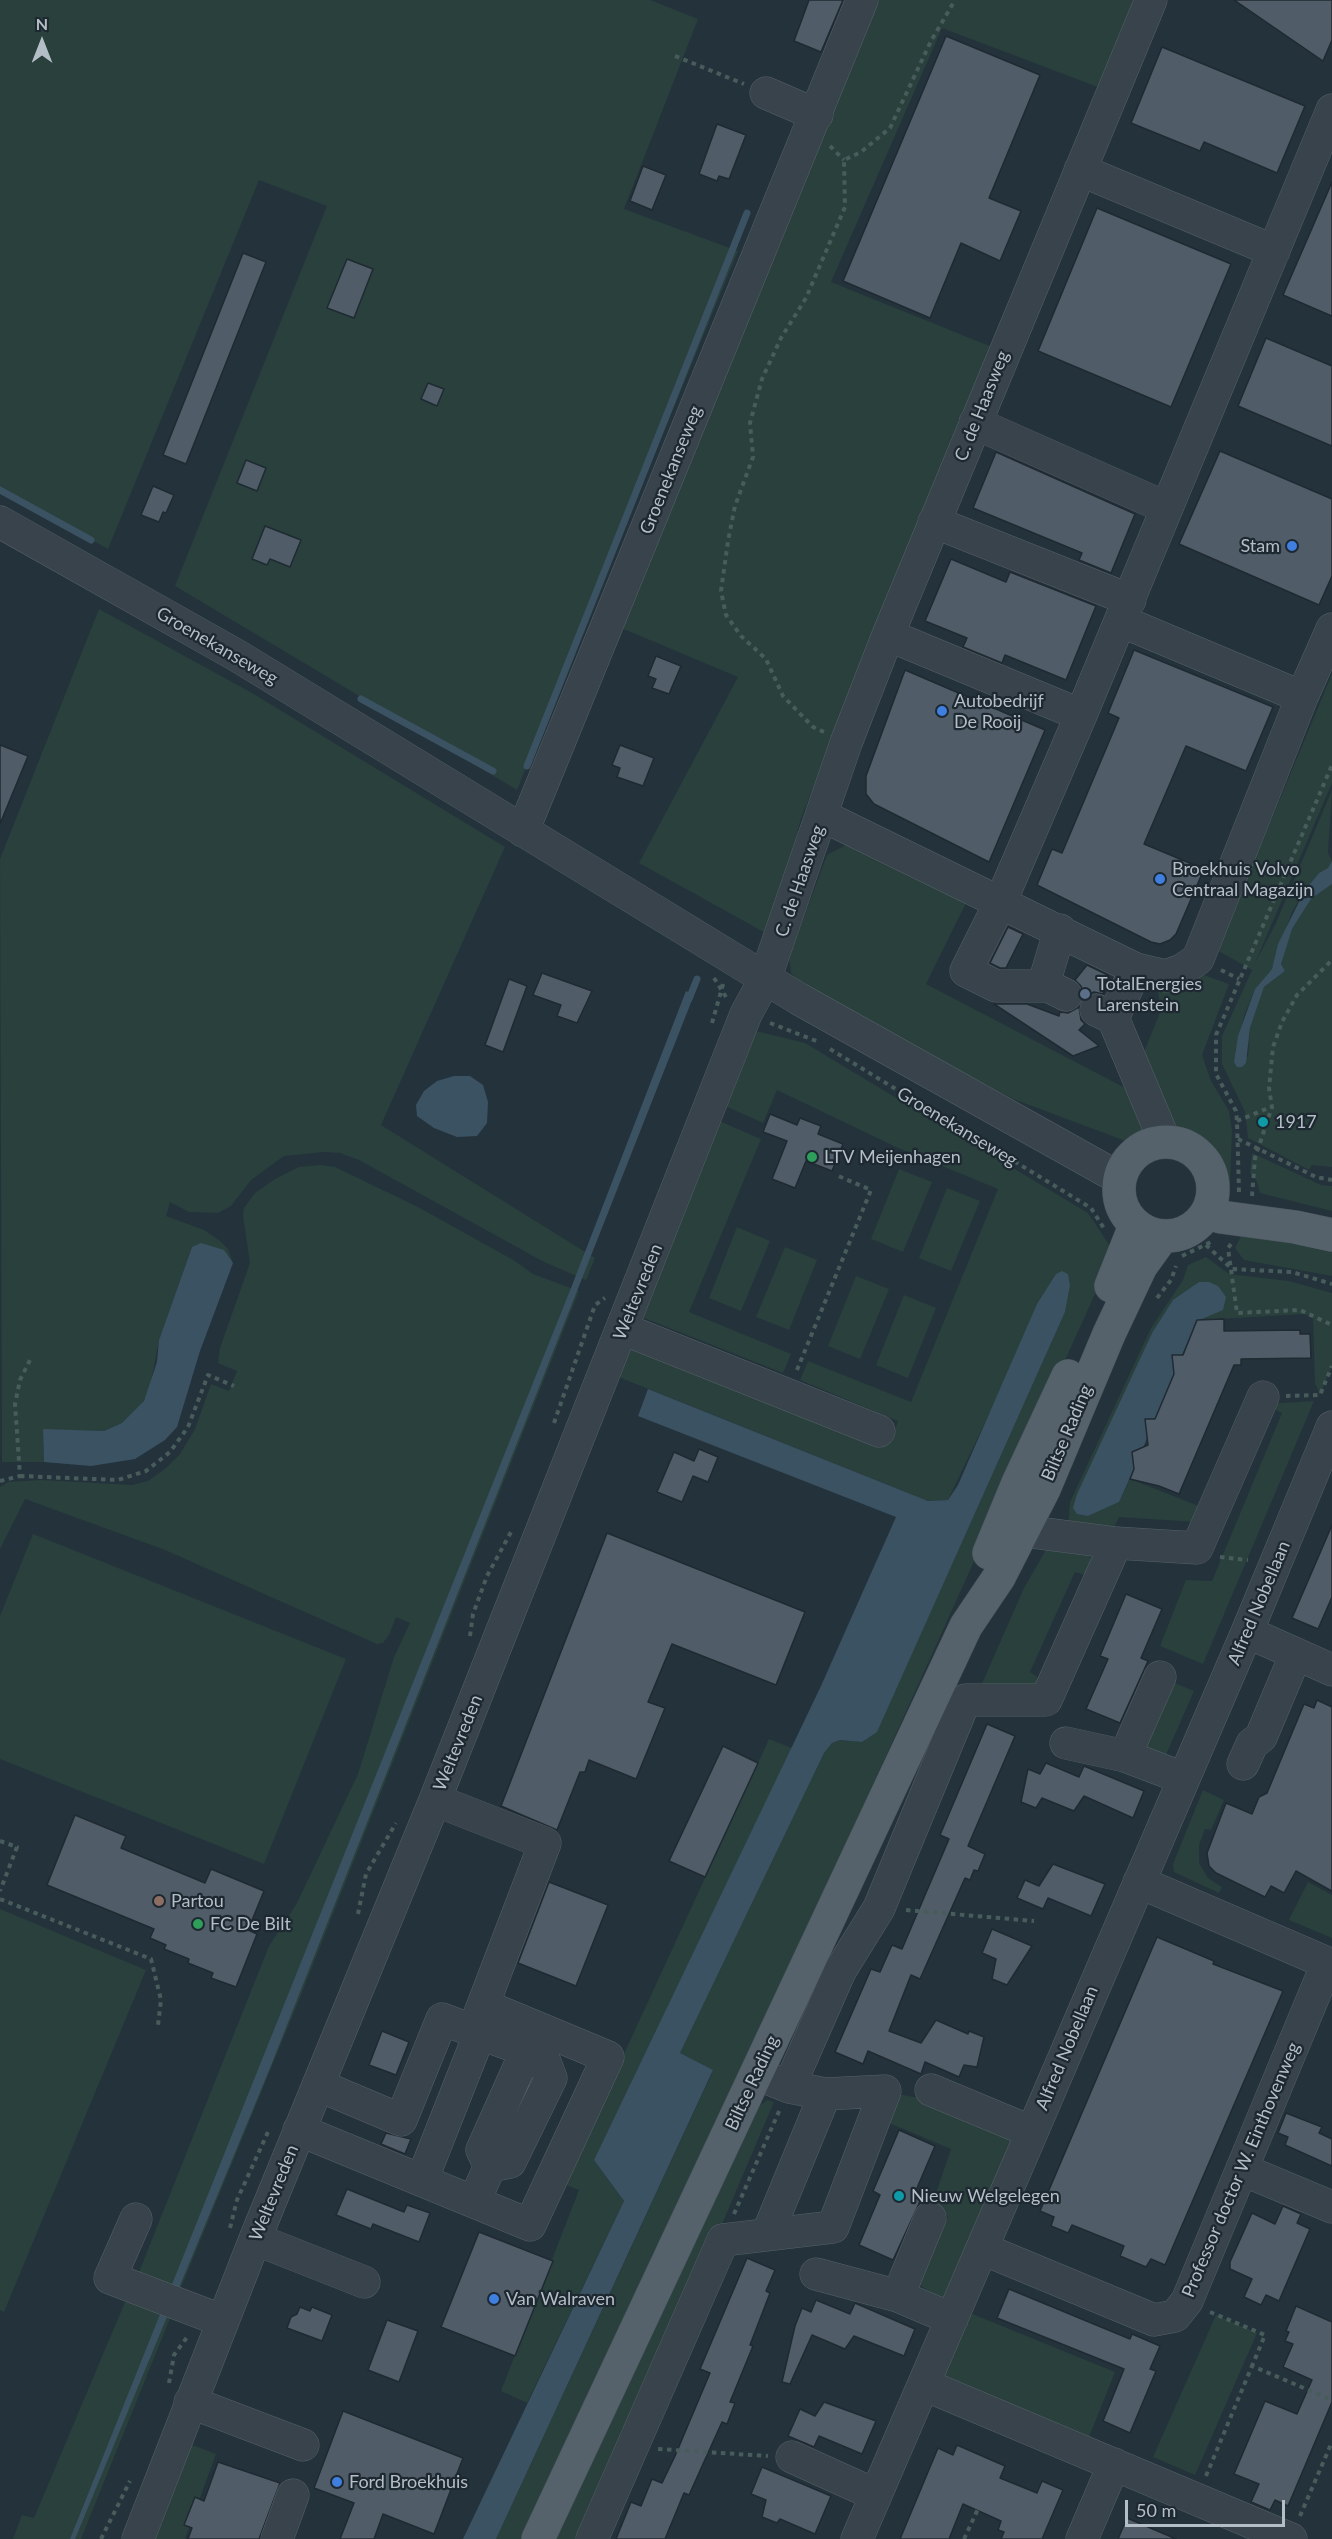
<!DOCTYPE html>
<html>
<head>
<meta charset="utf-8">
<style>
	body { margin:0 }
	#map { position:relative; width:1332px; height:2539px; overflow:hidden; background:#24323b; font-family:Lato,sans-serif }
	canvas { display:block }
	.north { position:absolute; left:12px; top:12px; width:60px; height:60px; -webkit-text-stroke:4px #1d2830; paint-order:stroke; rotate:0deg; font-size:16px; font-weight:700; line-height:24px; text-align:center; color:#b4bec7 }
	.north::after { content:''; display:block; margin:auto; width:21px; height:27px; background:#b4bec7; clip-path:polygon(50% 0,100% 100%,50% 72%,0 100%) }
	.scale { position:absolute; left:1125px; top:2500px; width:160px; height:27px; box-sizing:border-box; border:3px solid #b4bec7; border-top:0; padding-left:8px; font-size:18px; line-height:21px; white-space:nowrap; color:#b4bec7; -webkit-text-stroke:4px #1d2830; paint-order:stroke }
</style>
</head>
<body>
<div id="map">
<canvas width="1332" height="2539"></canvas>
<div class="north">N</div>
<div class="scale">50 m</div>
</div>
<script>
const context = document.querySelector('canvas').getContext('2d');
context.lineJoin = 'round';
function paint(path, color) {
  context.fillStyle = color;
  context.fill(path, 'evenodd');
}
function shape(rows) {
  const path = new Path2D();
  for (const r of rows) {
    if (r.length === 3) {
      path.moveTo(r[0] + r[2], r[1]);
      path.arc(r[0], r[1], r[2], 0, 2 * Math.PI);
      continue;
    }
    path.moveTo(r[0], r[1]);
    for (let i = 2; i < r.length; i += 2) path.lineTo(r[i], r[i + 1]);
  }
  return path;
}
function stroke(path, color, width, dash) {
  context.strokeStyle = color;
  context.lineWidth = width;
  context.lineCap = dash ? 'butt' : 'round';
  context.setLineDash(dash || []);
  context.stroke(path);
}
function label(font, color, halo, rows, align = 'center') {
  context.font = font + ' Lato,sans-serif';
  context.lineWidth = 4.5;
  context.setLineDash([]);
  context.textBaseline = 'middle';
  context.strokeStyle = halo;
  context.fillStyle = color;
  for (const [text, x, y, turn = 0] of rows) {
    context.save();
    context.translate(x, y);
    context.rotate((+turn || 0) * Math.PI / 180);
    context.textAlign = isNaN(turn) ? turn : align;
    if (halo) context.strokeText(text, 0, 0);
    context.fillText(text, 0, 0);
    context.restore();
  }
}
const green = shape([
	[0,0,650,0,698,19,624,209,738,251,517,790,175,586,327,206,259,180,108,549,0,490],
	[868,0,1139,0,1103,89,942,28,831,282,992,347,801,818,771,936,639,863,738,677,614,625],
	[99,609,252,693,505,847,381,1125,595,1258,586,1280,544,1262,359,1160,340,1153,324,1152,284,1156,251,1180,231,1206,218,1213,189,1212,170,1202,166,1216,204,1230,220,1241,228,1249,233,1263,192,1247,159,1340,150,1387,144,1401,134,1414,122,1423,104,1431,43,1430,44,1462,2,1462,0,859],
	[1332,674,1332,783,1255,963,1275,925,1332,790,1328,853,1332,861,1328,868,1319,873,1305,890,1292,912,1272,969,1255,989,1244,1016,1235,1053,1248,1057,1250,1028,1264,987,1285,971,1281,964,1285,946,1292,929,1311,899,1332,884,1332,1167,1312,1165,1309,1170,1248,1138,1245,1112,1222,1064,1222,1036,1252,970,1217,950],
	[851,842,966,903,926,984,1131,1091,1152,1141,1131,1143,1013,1099,806,989,791,973,789,957,827,855],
	[1201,974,1229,984,1202,1055,1211,1081,1229,1111,1232,1131,1230,1184,1218,1172,1213,1158,1193,1141,1169,1136,1142,1057,1161,1010,1157,985],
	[752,1030,805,1043,1088,1213,1114,1252,704,2158,524,2539,496,2539,713,2071,680,2053,824,1753,832,1743,840,1740,862,1742,877,1731,1065,1312,1070,1287,1056,1274,948,1500,928,1501,616,1376,631,1338,891,1442,898,1421,800,1380,808,1361,911,1402,998,1189,896,1147,777,1090,763,1123,723,1105],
	[717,1120,761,1139,689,1312,791,1354,783,1373,639,1316],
	[1252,1153,1321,1185,1332,1186,1332,1211,1260,1193,1256,1179,1250,1173],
	[321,1165,335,1167,418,1207,515,1261,533,1274,579,1291,299,2000,180,2290,139,2272,269,1946,297,1903,358,1774,394,1657,410,1623,396,1617,389,1635,383,1643,377,1644,165,1550,25,1499,0,1549,0,1487,8,1482,41,1480,132,1485,148,1481,166,1468,180,1454,195,1429,211,1384,229,1391,237,1371,218,1363,220,1348,250,1263,243,1216,244,1208,255,1193,275,1179,299,1167],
	[899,1169,932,1182,903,1252,871,1239],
	[947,1188,980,1201,951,1271,919,1258],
	[737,1227,770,1241,741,1311,709,1298],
	[1241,1236,1257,1236,1332,1250,1332,1276,1244,1260,1235,1248],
	[785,1247,817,1260,789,1330,756,1317],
	[1206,1257,1229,1274,1289,1281,1332,1293,1332,1366,1320,1395,1315,1383,1313,1317,1304,1314,1200,1320,1173,1300,1152,1333,1077,1494,1088,1516,1119,1502,1130,1479,1204,1508,1197,1522,1119,1517,1111,1533,1068,1528,1070,1502,1151,1328,1183,1280,1188,1265],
	[856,1276,889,1289,860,1359,828,1346],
	[904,1295,936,1308,908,1378,876,1365],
	[1314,1401,1203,1664,1160,1646,1186,1580,1212,1581,1282,1413,1265,1404],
	[33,1534,346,1659,264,1864,0,1759,0,1616],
	[1048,1546,1086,1550,1092,1561,1088,1576,1075,1572,1030,1672,1042,1680,1033,1693,980,1688,1024,1588],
	[1165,1679,1194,1691,1162,1764,1139,1753],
	[769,1739,792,1748,594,2160,624,2201,527,2403,501,2391,579,2190,564,2184],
	[1203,1790,1224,1800,1211,1830,1205,1829,1199,1845,1199,1863,1208,1878,1222,1887,1219,1893,1174,1872,1173,1864],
	[1308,1882,1332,1895,1332,1938,1289,1920],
	[0,1909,146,1970,4,2312,0,2310],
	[893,2093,934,2101,1017,2132,945,2301,919,2285,948,2216,931,2208,951,2149,882,2120],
	[767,2100,774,2102,631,2438,590,2504,575,2539,553,2539,757,2108],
	[128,2295,171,2316,81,2539,13,2539,22,2515,34,2518],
	[970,2313,1115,2372,1089,2437,944,2377],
	[1216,2315,1257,2333,1195,2475,1153,2457],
	[190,2444,216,2454,185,2539,151,2539]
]);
const water = shape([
	[1332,861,1332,884,1311,899,1292,929,1281,964,1285,971,1264,987,1250,1028,1246,1063,1242,1067,1237,1067,1234,1062,1238,1036,1255,989,1272,969,1278,944,1305,890,1319,873,1328,868],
	[686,991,694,995,270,2068,75,2539,70,2539,571,1288],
	[454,1076,470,1076,483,1085,488,1102,487,1123,477,1136,457,1137,434,1128,417,1116,416,1105,424,1091,437,1081],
	[201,1243,224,1250,233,1263,200,1351,177,1427,165,1440,135,1459,91,1466,44,1462,43,1429,104,1431,122,1423,144,1401,157,1362,159,1340,192,1247],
	[1062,1271,1068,1274,1070,1286,1065,1312,877,1732,862,1742,840,1740,832,1743,824,1753,680,2053,713,2070,496,2539,463,2539,624,2201,594,2160,821,1686,896,1517,638,1416,648,1389,928,1501,948,1500,958,1485,1037,1304,1056,1274],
	[1199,1282,1209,1282,1218,1286,1226,1297,1223,1310,1197,1321,1182,1355,1175,1355,1174,1374,1155,1419,1148,1419,1147,1438,1142,1451,1132,1453,1134,1469,1119,1502,1088,1516,1077,1514,1073,1508,1077,1494,1152,1333,1173,1300]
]);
const stream = shape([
	[0,490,91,540],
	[361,699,493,771],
	[527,766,747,213],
	[689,999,697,979]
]);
const building = shape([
	[809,0,843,0,821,52,794,41,809,0],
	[1234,0,1332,0,1332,40,1323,61,1234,0],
	[946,36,1040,75,989,198,1021,211,1000,261,961,243,930,318,843,281,946,36],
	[1162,47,1305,106,1277,173,1204,142,1200,151,1131,123,1162,47],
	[717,124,746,135,729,179,719,176,717,181,699,174,717,124],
	[643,166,666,175,652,210,630,201,643,166],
	[1332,182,1332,316,1283,295,1332,182],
	[1097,208,1231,264,1171,407,1038,351,1097,208],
	[243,253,266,262,186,464,163,455,243,253],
	[347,259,373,269,354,318,327,308,347,259],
	[1266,338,1332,366,1332,446,1238,406,1266,338],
	[428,383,444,389,437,406,421,399,428,383],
	[1220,451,1332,499,1332,576,1319,605,1179,544,1220,451],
	[996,452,1135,514,1111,573,1079,560,1082,553,973,508,996,452],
	[246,460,266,468,257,491,237,483,246,460],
	[153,486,174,495,166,513,163,512,159,522,141,515,153,486],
	[265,526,301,540,290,567,270,559,267,565,252,559,265,526],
	[951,559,1006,582,1010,572,1096,606,1066,680,1005,655,1002,663,963,647,967,638,925,621,951,559],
	[1134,650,1273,707,1246,771,1186,746,1144,844,1204,869,1176,934,1170,940,1160,944,1151,942,1037,885,1052,849,1062,853,1119,718,1108,713,1134,650],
	[656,656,681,666,669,694,652,688,656,679,648,676,656,656],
	[905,670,1045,730,989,862,874,804,866,794,866,776,905,670],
	[0,745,28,756,0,824,0,745],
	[620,745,654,758,643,786,617,777,620,768,612,765,620,745],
	[1008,927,1023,934,1006,968,1000,968,990,963,1008,927],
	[1087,965,1108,975,1108,979,1103,994,1094,992,1083,998,1081,986,1075,980,1087,965],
	[542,973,592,991,577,1023,557,1016,561,1005,533,995,542,973],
	[509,979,527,986,503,1052,485,1045,509,979],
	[994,1004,1027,1004,1059,1016,1060,1012,1068,1013,1079,1007,1081,1020,1085,1024,1079,1030,1099,1046,1073,1056,994,1004],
	[770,1114,797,1125,800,1118,821,1126,818,1134,843,1144,832,1171,806,1161,795,1188,772,1179,787,1141,763,1132,770,1114],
	[1224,1319,1224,1331,1300,1330,1300,1334,1310,1334,1311,1358,1241,1359,1241,1365,1234,1365,1179,1494,1159,1486,1130,1479,1134,1469,1132,1452,1148,1445,1145,1419,1155,1419,1174,1374,1172,1355,1183,1355,1197,1320,1224,1319],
	[699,1449,718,1457,708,1482,693,1476,682,1502,657,1492,674,1452,694,1461,699,1449],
	[1332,1525,1332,1597,1318,1629,1292,1618,1332,1525],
	[607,1533,805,1612,776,1685,672,1644,648,1702,665,1708,636,1779,589,1760,585,1772,580,1772,557,1830,501,1806,607,1533],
	[1126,1594,1162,1609,1141,1658,1148,1661,1120,1723,1086,1709,1108,1659,1100,1656,1126,1594],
	[1317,1700,1332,1707,1332,1891,1296,1871,1284,1893,1271,1886,1265,1897,1216,1873,1209,1866,1207,1853,1226,1803,1252,1814,1259,1797,1267,1793,1304,1704,1314,1708,1317,1700],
	[987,1724,1015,1736,968,1846,985,1854,978,1871,974,1870,970,1880,965,1878,920,1979,911,1975,889,2031,921,2043,936,2020,968,2034,969,2031,984,2037,977,2067,964,2065,959,2077,925,2062,921,2074,868,2051,863,2064,835,2052,871,1969,880,1972,892,1945,902,1949,949,1839,940,1835,987,1724],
	[723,1746,758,1763,705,1877,669,1861,723,1746],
	[1046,1763,1079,1777,1084,1766,1144,1791,1133,1818,1084,1796,1074,1811,1042,1798,1036,1808,1021,1802,1028,1769,1040,1774,1046,1763],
	[75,1815,126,1836,121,1848,205,1883,211,1869,264,1891,248,1930,257,1934,236,1987,211,1978,213,1973,188,1963,189,1959,164,1949,166,1945,150,1938,154,1929,47,1885,75,1815],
	[1053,1864,1105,1884,1091,1916,1048,1898,1043,1909,1017,1898,1025,1880,1039,1886,1053,1864],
	[549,1882,608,1905,576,1986,518,1963,549,1882],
	[992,1929,1032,1946,1007,1985,992,1979,996,1959,982,1953,992,1929],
	[1157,1937,1214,1961,1213,1964,1283,1991,1165,2265,1151,2259,1146,2267,1120,2256,1124,2246,1072,2225,1068,2233,1051,2226,1054,2217,1040,2211,1157,1937],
	[382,2031,409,2042,396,2075,369,2065,382,2031],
	[1286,2113,1322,2127,1319,2133,1332,2139,1332,2166,1285,2145,1288,2137,1278,2133,1286,2113],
	[899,2130,935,2146,914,2195,922,2197,893,2260,859,2245,880,2195,873,2191,899,2130],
	[386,2133,411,2139,405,2154,381,2144,386,2133],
	[347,2189,404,2212,407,2205,430,2213,419,2242,373,2224,371,2229,336,2215,347,2189],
	[1283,2206,1301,2214,1297,2223,1310,2229,1279,2301,1266,2295,1261,2305,1244,2297,1252,2279,1230,2269,1230,2262,1252,2213,1275,2224,1283,2206],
	[479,2232,553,2261,515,2356,441,2327,479,2232],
	[747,2258,775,2270,766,2291,770,2293,750,2345,753,2346,730,2402,735,2403,727,2424,722,2422,689,2495,684,2493,665,2539,616,2539,631,2502,641,2506,652,2479,662,2483,675,2456,710,2373,700,2369,747,2258],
	[1009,2289,1130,2339,1132,2334,1160,2346,1150,2369,1156,2371,1130,2433,1103,2421,1124,2369,997,2318,1009,2289],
	[816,2300,850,2314,855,2303,915,2329,904,2356,854,2336,845,2349,812,2335,790,2384,782,2382,795,2326,802,2308,811,2312,816,2300],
	[1296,2306,1332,2322,1332,2402,1288,2506,1275,2500,1270,2510,1251,2502,1259,2484,1234,2474,1265,2401,1297,2414,1312,2380,1283,2367,1293,2344,1285,2341,1289,2332,1286,2331,1296,2306],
	[300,2307,310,2311,312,2307,332,2315,322,2341,287,2328,291,2317,297,2314,300,2307],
	[387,2320,418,2331,399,2382,368,2370,387,2320],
	[824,2402,876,2421,862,2454,819,2436,814,2447,788,2436,800,2409,815,2416,824,2402],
	[343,2411,463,2458,434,2534,383,2514,374,2539,340,2539,354,2503,314,2488,343,2411],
	[957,2445,1005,2466,1000,2478,1037,2493,1042,2481,1063,2490,1042,2539,1001,2539,1004,2532,998,2530,1001,2521,963,2504,949,2539,900,2539,938,2448,953,2455,957,2445],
	[218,2462,280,2483,259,2539,188,2539,192,2528,184,2525,195,2497,204,2501,218,2462],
	[762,2467,831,2496,815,2534,780,2519,777,2523,762,2517,766,2500,751,2494,762,2467],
	[1127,2518,1176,2539,1118,2539,1127,2518]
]);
const path = shape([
	[675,56,744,84],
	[830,146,844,160],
	[824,732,813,727,783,696,766,659,741,636,726,615,721,591,728,541,735,506,753,457,750,423,762,379,781,338,806,298,845,207,844,160,861,152,890,128,931,41,955,0],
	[1221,970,1239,979],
	[714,978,726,997],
	[712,1023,724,981],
	[770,1023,819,1042],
	[830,1049,1091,1208,1105,1230],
	[1237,1121,1271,1107],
	[1238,1139,1316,1177,1332,1180],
	[1239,1192,1237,1121,1236,1111,1216,1074,1216,1035,1332,765],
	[1252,1196,1255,1158,1272,1107,1269,1088,1273,1047,1282,1022,1297,995,1332,960],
	[1231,1244,1228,1248,1237,1313,1300,1310,1332,1325],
	[1206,1245,1232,1269,1292,1272,1332,1284],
	[1182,1256,1213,1241],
	[1157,1298,1171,1280,1176,1266],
	[797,1370,871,1190,836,1175],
	[1286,1396,1320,1395,1332,1366],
	[554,1423,595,1305,605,1298],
	[20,1476,118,1480,146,1471,170,1452,188,1427,208,1375,234,1386],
	[0,1481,20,1476,15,1404,20,1380,30,1360],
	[1220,1557,1248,1560],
	[470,1636,473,1614,487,1576,511,1532],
	[0,1841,17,1847,0,1891],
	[0,1899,151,1959,161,2000,158,2025],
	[906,1910,1034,1921],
	[358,1914,366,1874,396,1823],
	[734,2214,780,2109],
	[230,2228,237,2200,268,2132],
	[1210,2312,1265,2335,1252,2366],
	[169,2383,174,2355,188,2336],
	[658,2449,768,2456],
	[1206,2476,1252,2366,1332,2400],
	[1300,2516,1332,2442],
	[101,2539,130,2481],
	[964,2539,978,2509]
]);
const minor = shape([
	[766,93,817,115],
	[1080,170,1274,251],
	[975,423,1167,508],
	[0,522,236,655,799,999,1119,1178],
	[934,522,1130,600],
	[1121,621,1302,697],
	[888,635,1081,715],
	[823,816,1136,969,1166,976,1182,970,1198,959,1302,697,1332,629],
	[523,831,862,0],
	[1048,986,1047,973,1060,930],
	[1066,995,1048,986,996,986,966,971,1001,901,1081,715,1332,110],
	[1096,1010,1113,1018,1165,1142],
	[1113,1018,1136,969],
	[623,1329,879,1431],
	[1116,1543,1197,1548,1263,1397],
	[1247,1632,1332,1670],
	[1066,1743,1125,1756,1183,1778],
	[1125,1756,1160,1677],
	[1243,1764,1252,1744,1261,1737,1296,1654],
	[435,1800,545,1843,475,2026],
	[1139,1882,1332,1965],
	[789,2087,840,1971,879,1908,965,1700,1046,1700,1116,1543,1000,1528],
	[931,2090,1032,2132],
	[299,2130,474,2202,490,2166,510,2162,551,2078,543,2057,442,2019,401,2120,318,2085],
	[490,2166,482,2150,520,2065,543,2057],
	[1243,2170,1332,2207],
	[422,2180,480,2033],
	[474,2202,530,2225,608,2057,483,2005],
	[136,2219,110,2278,223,2321],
	[767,2235,825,2094],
	[255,2239,364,2282],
	[983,2249,1154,2320,1175,2316,1187,2301,1327,1964],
	[816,2274,898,2296,952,2319],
	[898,2296,930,2218],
	[925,2385,1291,2539],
	[190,2402,303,2445],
	[792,2457,876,2495],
	[138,2539,255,2239,435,1800,746,1014,765,979,846,743,888,635,1151,0],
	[277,2539,293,2495],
	[592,2539,723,2240,833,2227,885,2091,825,2094,789,2087,772,2080],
	[857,2539,1247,1632,1332,1427],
	[1082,2539,1114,2464]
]);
const major = shape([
	[1166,1189,47],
	[1207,1212,1221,1217,1295,1227,1332,1235],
	[1111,1286,1135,1226],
	[989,1553,1018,1483,1068,1376],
	[538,2539,966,1626,999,1577,1044,1489,1109,1334,1141,1266,1162,1237]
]);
const markers = [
	[1292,546,6,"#3f7fe0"],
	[942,711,6,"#3f7fe0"],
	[1160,879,6,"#3f7fe0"],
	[1085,994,6,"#5c6f8a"],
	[1263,1122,6,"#0f9aa8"],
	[812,1157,6,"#2e9e5b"],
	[159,1901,6,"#8d6e63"],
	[198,1924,6,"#2e9e5b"],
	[899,2196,6,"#0f9aa8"],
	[494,2299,6,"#3f7fe0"],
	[337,2482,6,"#3f7fe0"]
];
const streetNames = [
	["C. de Haasweg",982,406,-68],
	["Groenekanseweg",671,470,-68],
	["Groenekanseweg",217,646,30],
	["C. de Haasweg",800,881,-71],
	["Groenekanseweg",957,1127,31],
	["Weltevreden",638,1292,-68],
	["Biltse Rading",1067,1433,-67],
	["Alfred Nobellaan",1259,1603,-67],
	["Weltevreden",458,1743,-68],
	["Alfred Nobellaan",1067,2048,-67],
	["Biltse Rading",752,2083,-65],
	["Professor doctor W. Einthovenweg",1241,2170,-67],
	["Weltevreden",274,2193,-68]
];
const poiNames = [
	["Stam",1280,546,"right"],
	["Autobedrijf",954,701],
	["De Rooij",954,722],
	["Broekhuis Volvo",1172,869],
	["Centraal Magazijn",1172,890],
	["TotalEnergies",1097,984],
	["Larenstein",1097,1005],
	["1917",1275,1122],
	["LTV Meijenhagen",824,1157],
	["Partou",171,1901],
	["FC De Bilt",210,1924],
	["Nieuw Welgelegen",911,2196],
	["Van Walraven",506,2299],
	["Ford Broekhuis",349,2482]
];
paint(green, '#29403d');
paint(water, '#3b5263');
stroke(stream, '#3b5263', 7);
paint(building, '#505d68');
stroke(building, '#1f2a32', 1.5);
stroke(minor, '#566169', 33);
stroke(major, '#444f57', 34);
stroke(path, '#485c5b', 4, [4.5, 4.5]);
stroke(minor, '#38434b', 32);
stroke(major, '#56626b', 33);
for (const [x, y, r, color] of markers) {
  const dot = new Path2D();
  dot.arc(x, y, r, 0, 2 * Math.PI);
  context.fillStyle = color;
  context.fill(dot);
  stroke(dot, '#1d2830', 2);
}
label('18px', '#b4bec7', '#1d2830', streetNames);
label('18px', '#b4bec7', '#1d2830', poiNames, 'left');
</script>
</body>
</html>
